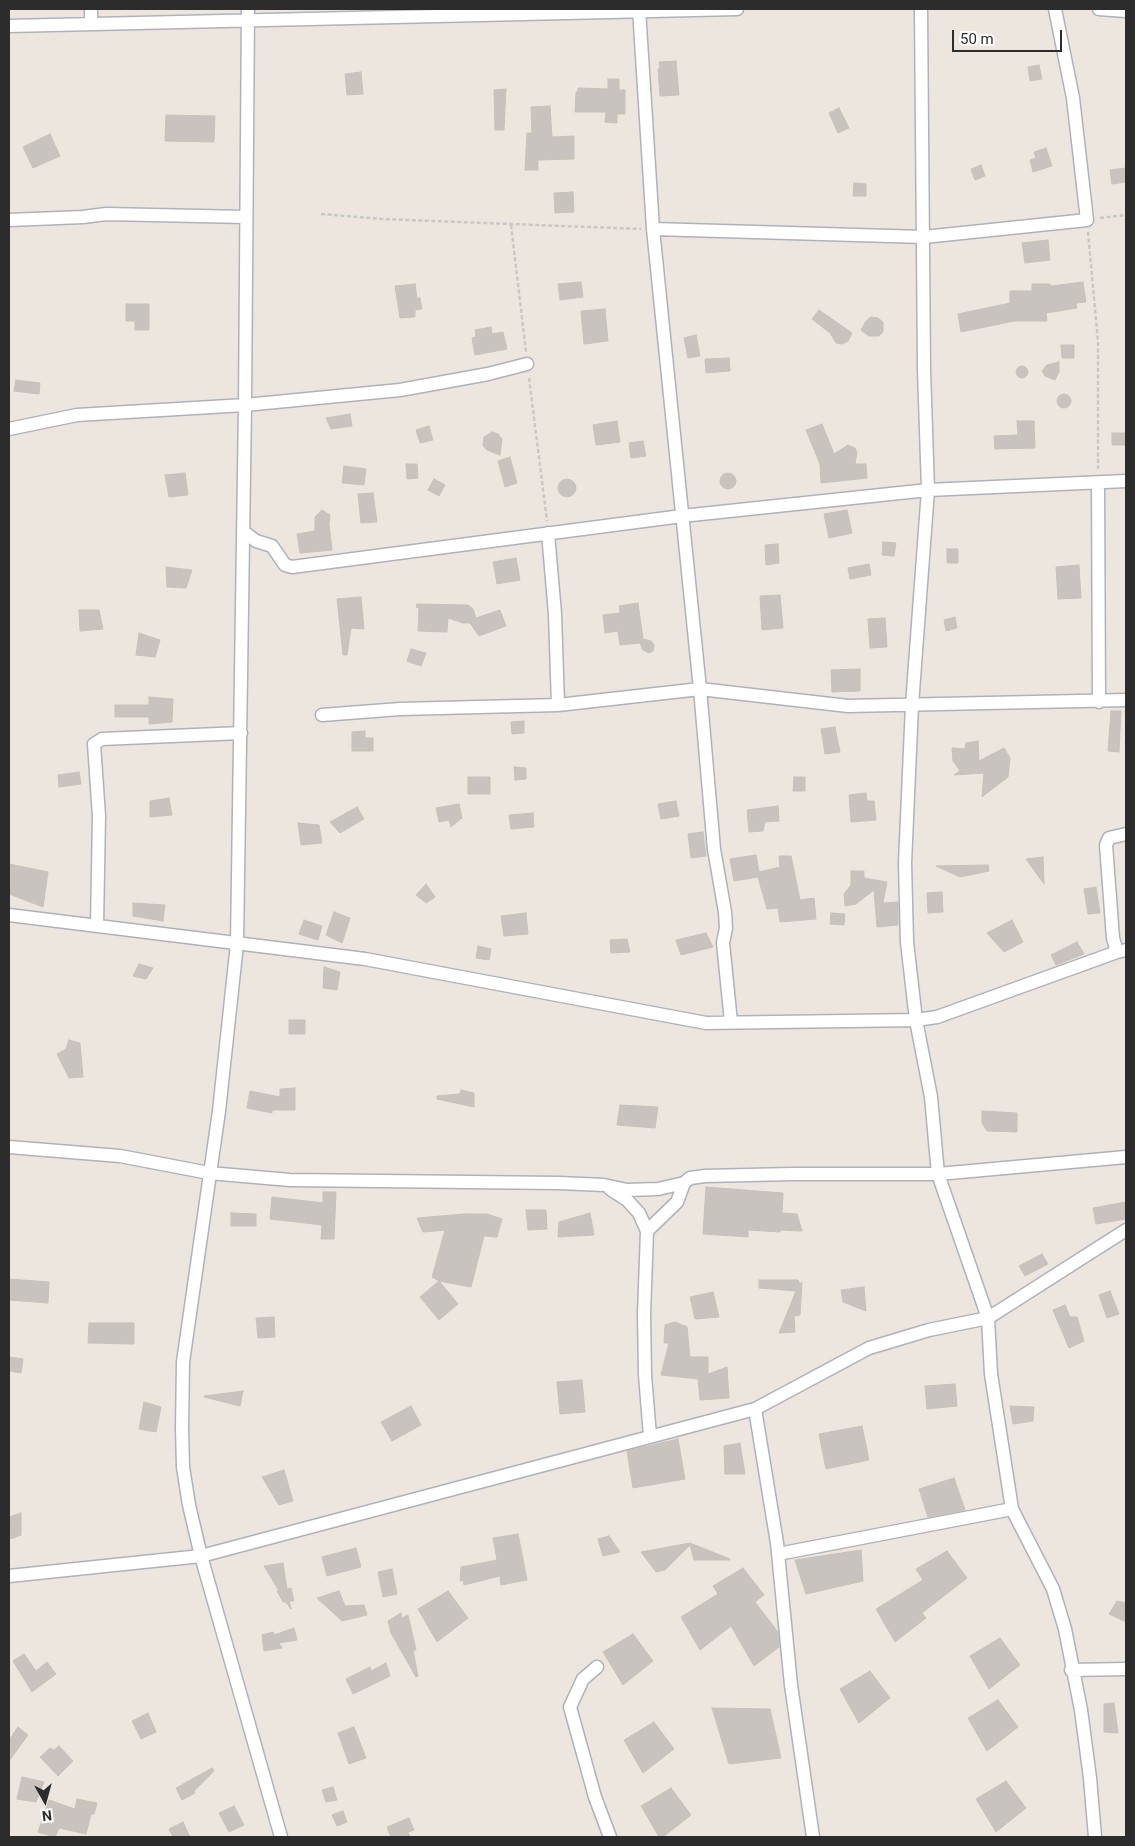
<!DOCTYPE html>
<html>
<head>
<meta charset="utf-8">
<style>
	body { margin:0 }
	#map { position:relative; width:1135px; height:1846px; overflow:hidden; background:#ede6de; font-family:Roboto,sans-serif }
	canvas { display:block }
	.frame { position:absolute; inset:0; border:10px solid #2c2c2c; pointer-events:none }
	.north { position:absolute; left:20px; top:1776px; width:50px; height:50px; -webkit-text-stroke:4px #fff; paint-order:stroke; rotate:173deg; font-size:14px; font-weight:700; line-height:20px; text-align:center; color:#2c2c2c }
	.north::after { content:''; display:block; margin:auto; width:18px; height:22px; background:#2c2c2c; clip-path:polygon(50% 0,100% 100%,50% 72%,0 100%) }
	.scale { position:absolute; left:952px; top:30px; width:110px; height:22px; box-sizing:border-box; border:2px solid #2c2c2c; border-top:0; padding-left:6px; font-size:15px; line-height:18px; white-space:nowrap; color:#2c2c2c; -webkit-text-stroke:4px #fff; paint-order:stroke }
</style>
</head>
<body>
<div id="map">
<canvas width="1135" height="1846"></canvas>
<div class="frame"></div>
<div class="north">N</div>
<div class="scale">50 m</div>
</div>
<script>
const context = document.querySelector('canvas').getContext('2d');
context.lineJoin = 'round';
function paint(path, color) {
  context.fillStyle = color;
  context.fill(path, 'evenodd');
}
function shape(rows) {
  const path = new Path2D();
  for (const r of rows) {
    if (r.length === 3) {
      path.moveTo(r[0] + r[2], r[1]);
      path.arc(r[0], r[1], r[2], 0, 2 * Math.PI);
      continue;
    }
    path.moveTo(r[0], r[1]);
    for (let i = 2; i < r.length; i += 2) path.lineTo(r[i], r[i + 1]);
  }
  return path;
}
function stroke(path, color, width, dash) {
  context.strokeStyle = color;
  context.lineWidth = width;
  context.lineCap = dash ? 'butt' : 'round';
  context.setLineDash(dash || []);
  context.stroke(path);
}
const building = shape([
	[676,61,679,95,660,96,658,69,660,69,659,62,676,61],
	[1039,65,1042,79,1030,81,1028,67,1039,65],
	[361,72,363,94,347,95,345,74,361,72],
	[608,79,619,79,619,90,625,90,625,114,617,114,617,123,605,122,606,112,575,112,576,92,578,92,578,88,608,89,608,79],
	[506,89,504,130,495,130,494,90,506,89],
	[550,106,552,137,574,136,574,159,538,160,538,170,525,170,527,133,532,133,531,107,550,106],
	[839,108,849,128,838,133,829,113,839,108],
	[166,115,215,116,214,142,165,141,166,115],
	[50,134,60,156,33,168,23,147,50,134],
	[1046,148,1052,166,1033,172,1030,160,1036,158,1034,152,1046,148],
	[981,165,985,176,975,180,971,169,981,165],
	[1126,168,1126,182,1112,184,1110,170,1126,168],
	[854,183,866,184,866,196,853,196,854,183],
	[573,192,574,212,555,213,554,193,573,192],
	[1048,240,1050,260,1025,263,1022,243,1048,240],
	[581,282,583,297,560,300,558,284,581,282],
	[1083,282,1086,302,1076,303,1077,308,1046,313,1047,321,1014,321,961,332,958,314,1010,303,1010,291,1032,291,1032,284,1050,284,1051,286,1083,282],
	[415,284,417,298,420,298,422,309,415,310,415,317,400,318,395,286,415,284],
	[126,304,149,304,149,330,135,330,135,321,126,321,126,304],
	[605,309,608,341,584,344,581,311,605,309],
	[819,310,852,333,848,341,842,344,836,343,830,333,812,319,819,310],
	[871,317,878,318,883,322,883,332,879,336,869,336,861,330,866,321,871,317],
	[491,327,492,334,503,332,507,349,475,355,472,338,476,337,475,330,491,327],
	[696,335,700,356,688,358,684,338,696,335],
	[1061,345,1074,345,1074,358,1062,358,1061,345],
	[729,358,730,371,706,373,705,359,729,358],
	[1059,362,1059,372,1055,380,1045,376,1042,371,1047,365,1059,362],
	[1022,372,6],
	[16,380,40,383,39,394,14,391,16,380],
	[1064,401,7],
	[350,414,352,426,331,429,326,418,350,414],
	[617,421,620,442,596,445,593,425,617,421],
	[1017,421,1034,421,1035,448,995,449,994,436,1018,435,1017,421],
	[822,424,834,454,848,445,855,448,857,453,855,464,866,464,867,478,821,483,820,464,806,430,822,424],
	[429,426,433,440,420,443,416,430,429,426],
	[492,432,498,434,502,439,500,455,487,450,483,446,484,437,492,432],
	[1112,433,1126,433,1126,445,1112,445,1112,433],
	[643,441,646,456,631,458,629,443,643,441],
	[510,457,517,483,505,487,498,461,510,457],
	[406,464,417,464,418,478,407,479,406,464],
	[344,466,366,469,364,485,342,483,344,466],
	[185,473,188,495,169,497,165,475,185,473],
	[728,481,8],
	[434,479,445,485,439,496,428,490,434,479],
	[567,488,9],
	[373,493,377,522,361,523,358,494,373,493],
	[322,510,330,515,329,524,332,550,300,553,297,534,315,531,315,517,322,510],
	[847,510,852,533,829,538,824,514,847,510],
	[883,542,896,543,894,556,882,555,883,542],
	[778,544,779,563,766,565,765,545,778,544],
	[947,549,958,549,958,563,947,563,947,549],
	[516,558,520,580,497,584,493,562,516,558],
	[869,564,871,575,850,579,848,568,869,564],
	[1079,565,1081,598,1058,599,1056,567,1079,565],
	[166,567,192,570,186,588,167,587,166,567],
	[780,595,783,628,762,630,760,596,780,595],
	[361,597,364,629,351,628,347,655,343,655,337,599,361,597],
	[638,603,643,639,651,641,654,645,653,651,649,653,643,650,640,643,620,645,618,631,605,633,603,615,620,613,619,606,638,603],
	[417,604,468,605,473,609,476,618,500,610,506,626,479,636,470,623,463,623,448,618,447,632,418,631,419,608,416,607,417,604],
	[79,610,99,610,103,629,80,631,79,610],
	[955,617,957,628,946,631,944,620,955,617],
	[885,618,887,647,870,648,868,619,885,618],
	[139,633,160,640,155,657,136,655,139,633],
	[411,649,426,653,421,666,407,661,411,649],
	[860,669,860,691,832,692,831,670,860,669],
	[149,697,173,699,172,722,149,724,149,717,115,717,115,705,149,705,149,697],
	[1111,711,1121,711,1119,752,1108,751,1111,711],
	[524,721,524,733,512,734,511,722,524,721],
	[835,727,840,752,825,754,821,729,835,727],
	[365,731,365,738,373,738,373,751,352,751,352,732,365,731],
	[978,741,979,761,1004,748,1010,758,1008,777,982,797,984,773,954,775,960,771,953,761,952,748,965,749,966,743,978,741],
	[514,767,526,768,526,779,515,780,514,767],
	[79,772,81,784,59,787,58,775,79,772],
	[468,777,490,777,490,794,468,794,468,777],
	[794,777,805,777,805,791,793,791,794,777],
	[866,793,867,801,874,801,876,820,851,822,849,795,866,793],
	[169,798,172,815,150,817,150,801,169,798],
	[676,801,679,816,661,819,658,804,676,801],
	[459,804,462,818,451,827,449,820,439,822,436,808,459,804],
	[778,806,779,821,765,822,763,831,749,832,747,810,778,806],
	[357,807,364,819,340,833,330,822,357,807],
	[533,813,534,827,511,829,509,815,533,813],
	[298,823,319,825,322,843,301,845,298,823],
	[703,832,706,856,691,858,688,834,703,832],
	[756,855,759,872,780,867,779,856,791,856,800,900,814,898,816,919,780,922,778,908,767,909,758,877,734,881,730,859,756,855],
	[1043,857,1044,884,1026,859,1043,857],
	[9,864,48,872,43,907,9,894,9,864],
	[988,865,989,871,960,877,936,866,988,865],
	[851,871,864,871,864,878,887,882,883,903,898,902,898,925,877,927,874,890,856,904,845,906,844,894,851,885,851,871],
	[426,884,435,897,426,903,416,895,426,884],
	[1096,887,1100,913,1088,914,1084,889,1096,887],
	[942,892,943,912,928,913,927,893,942,892],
	[133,903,165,905,163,921,133,916,133,903],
	[334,912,350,918,342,943,326,935,334,912],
	[526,913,528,934,504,936,501,916,526,913],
	[831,913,845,914,844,925,830,924,831,913],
	[304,920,322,926,318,940,299,934,304,920],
	[1012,920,1023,942,1004,952,987,933,1012,920],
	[706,933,713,947,681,955,676,940,706,933],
	[627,939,630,952,611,953,610,940,627,939],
	[1077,942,1084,954,1056,965,1051,955,1077,942],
	[478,946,491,949,489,960,476,958,478,946],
	[139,964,153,968,146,979,133,976,139,964],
	[324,967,340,972,337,990,323,988,324,967],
	[289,1020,305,1020,305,1034,289,1034,289,1020],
	[69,1040,80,1043,83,1077,69,1078,57,1054,66,1049,69,1040],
	[295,1088,295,1110,272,1110,272,1113,247,1108,250,1091,280,1097,280,1089,295,1088],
	[461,1090,474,1093,474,1107,437,1099,437,1096,460,1094,461,1090],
	[620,1105,658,1107,655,1128,617,1125,620,1105],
	[982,1111,1017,1113,1017,1132,987,1131,982,1123,982,1111],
	[706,1187,783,1193,782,1213,797,1214,802,1231,780,1230,780,1232,748,1230,748,1237,703,1234,706,1187],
	[323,1192,336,1192,334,1239,321,1239,322,1225,270,1219,272,1197,323,1203,323,1192],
	[1126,1202,1126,1219,1096,1224,1093,1208,1126,1202],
	[526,1210,546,1210,547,1229,528,1230,526,1210],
	[231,1213,256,1214,256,1226,231,1226,231,1213],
	[590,1213,594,1235,558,1237,559,1222,590,1213],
	[464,1214,487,1214,502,1219,497,1237,484,1236,471,1287,439,1281,432,1277,445,1230,423,1232,417,1218,464,1214],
	[1042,1254,1048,1264,1025,1276,1019,1266,1042,1254],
	[9,1279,49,1282,48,1303,9,1300,9,1279],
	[759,1280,798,1280,800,1284,802,1282,800,1315,794,1316,795,1332,779,1333,796,1291,759,1288,759,1280],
	[439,1281,458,1304,439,1320,420,1297,439,1281],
	[864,1287,866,1311,843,1302,841,1290,864,1287],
	[1110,1291,1119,1314,1107,1318,1099,1295,1110,1291],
	[713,1292,719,1317,695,1319,690,1297,713,1292],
	[1065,1305,1070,1317,1077,1317,1084,1341,1069,1348,1053,1310,1065,1305],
	[274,1317,275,1337,258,1338,256,1318,274,1317],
	[675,1322,687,1327,690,1357,708,1357,708,1374,727,1367,729,1398,700,1400,698,1379,661,1375,669,1343,664,1343,665,1325,675,1322],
	[89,1323,134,1323,134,1344,88,1343,89,1323],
	[9,1357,23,1359,21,1373,9,1371,9,1357],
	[582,1380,585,1412,560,1414,557,1382,582,1380],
	[955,1384,957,1406,927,1409,925,1386,955,1384],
	[243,1391,240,1406,204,1397,204,1396,243,1391],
	[144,1402,161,1407,156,1432,139,1429,144,1402],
	[411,1406,421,1425,392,1441,381,1422,411,1406],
	[1010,1406,1034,1407,1033,1421,1013,1424,1010,1406],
	[862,1426,869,1460,826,1469,819,1434,862,1426],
	[678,1439,685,1479,633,1488,627,1451,678,1439],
	[740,1443,745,1474,725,1474,724,1446,740,1443],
	[284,1470,293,1501,279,1505,262,1477,284,1470],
	[954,1478,965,1510,928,1517,919,1489,954,1478],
	[21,1513,21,1535,11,1539,9,1517,21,1513],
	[518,1534,527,1580,501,1585,500,1576,464,1585,463,1580,460,1581,461,1567,497,1560,493,1538,518,1534],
	[609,1536,620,1552,603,1556,598,1539,609,1536],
	[690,1543,730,1559,730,1560,694,1560,690,1545,665,1570,656,1572,641,1552,690,1543],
	[356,1548,361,1567,327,1576,322,1557,356,1548],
	[861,1550,863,1581,806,1594,795,1560,861,1550],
	[947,1551,967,1578,922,1613,926,1618,895,1642,876,1609,923,1580,916,1569,947,1551],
	[283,1563,287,1589,291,1588,294,1601,289,1601,291,1609,286,1602,283,1602,277,1591,279,1591,264,1566,283,1563],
	[743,1568,764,1595,755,1602,778,1632,779,1647,754,1666,731,1626,700,1650,681,1617,718,1594,713,1586,743,1568],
	[392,1569,397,1594,383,1597,378,1572,392,1569],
	[339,1591,345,1606,364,1605,367,1615,342,1621,317,1598,339,1591],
	[448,1591,468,1618,437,1642,418,1609,448,1591],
	[1117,1601,1126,1603,1126,1622,1109,1614,1117,1601],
	[401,1613,402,1618,408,1615,416,1650,413,1650,418,1676,416,1677,391,1633,388,1621,401,1613],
	[294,1628,297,1640,279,1643,282,1648,264,1651,262,1635,273,1632,274,1635,294,1628],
	[633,1634,653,1661,623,1685,603,1652,633,1634],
	[1000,1638,1020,1665,989,1689,970,1656,1000,1638],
	[24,1654,36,1671,47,1662,56,1674,32,1692,13,1661,24,1654],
	[386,1663,390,1676,353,1694,346,1679,370,1667,371,1671,386,1663],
	[870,1671,890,1698,859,1723,840,1689,870,1671],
	[998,1700,1018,1727,987,1751,968,1718,998,1700],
	[1114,1703,1118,1733,1104,1732,1104,1704,1114,1703],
	[712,1708,770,1709,781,1758,729,1764,712,1708],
	[148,1713,156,1732,141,1739,132,1721,148,1713],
	[654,1722,674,1749,643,1773,624,1740,654,1722],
	[18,1727,28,1735,9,1761,9,1740,18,1727],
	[354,1727,366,1758,349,1764,338,1733,354,1727],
	[59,1746,73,1761,58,1776,40,1757,50,1748,54,1750,59,1746],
	[212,1768,214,1771,194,1791,195,1793,182,1800,176,1788,212,1768],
	[22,1777,44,1782,36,1802,17,1799,22,1777],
	[1006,1781,1026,1808,996,1832,976,1799,1006,1781],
	[333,1787,337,1800,326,1802,322,1790,333,1787],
	[671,1788,691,1815,663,1837,659,1837,641,1806,671,1788],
	[77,1799,97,1803,94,1814,91,1814,86,1834,59,1828,55,1837,38,1832,49,1800,75,1809,77,1799],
	[234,1806,244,1825,229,1832,219,1813,234,1806],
	[343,1811,347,1822,337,1826,332,1815,343,1811],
	[409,1818,414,1830,408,1832,410,1837,391,1837,387,1827,409,1818],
	[183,1822,190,1837,173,1837,169,1829,183,1822]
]);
const path = shape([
	[321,214,382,219,641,229],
	[1100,218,1126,215],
	[511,225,526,352],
	[1088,232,1098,342,1098,469],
	[529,378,547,521]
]);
const street = shape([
	[91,9,91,23],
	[248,9,245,405,237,944,219,1111,183,1362,182,1428,183,1467,189,1505,201,1556,281,1837],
	[639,9,653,229,700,689,714,849,725,912,726,928,723,943,731,1022],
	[921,9,924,370,928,490,912,705,905,863,907,942,916,1020,931,1097,938,1174,988,1318,991,1374,1012,1509,1053,1589,1065,1629,1081,1710,1090,1778,1095,1837],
	[1099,9,1126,11],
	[9,26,737,9],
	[9,220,83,217,106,214,246,217],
	[653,229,924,237,1087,220,1073,98,1055,9],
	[9,429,77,415,245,405,400,390,488,374,527,364],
	[1098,483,1099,702],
	[244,532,256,541,272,546,285,565,292,567,682,516,928,490,1126,481],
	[548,533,555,614,558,705],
	[322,715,400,709,558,705,700,689,848,706,1126,700],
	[9,915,365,959,706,1023,916,1020,937,1017,1117,952,1126,950],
	[97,926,99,816,94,744,102,739,241,733],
	[1117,952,1113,938,1106,845,1109,838,1126,834],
	[9,1147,120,1156,209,1173,290,1180,559,1183,604,1185,627,1190,658,1189,684,1183,690,1178,705,1176,792,1174,938,1174,1126,1157],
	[610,1189,627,1200,639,1213,647,1231,644,1314,645,1375,650,1436],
	[647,1231,677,1202,684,1183],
	[755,1409,777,1543,791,1685,813,1837],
	[778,1554,1012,1509],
	[9,1576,201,1556,755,1409,869,1348,929,1330,988,1318,1126,1230],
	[597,1667,583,1679,570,1707,595,1797,610,1837],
	[1071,1670,1126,1669]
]);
paint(building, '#c8c3be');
stroke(building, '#c8c1b8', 1);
stroke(street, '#afb2bc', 15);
stroke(path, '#c8c8c8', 2.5, [4, 2.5]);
stroke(street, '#fff', 12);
</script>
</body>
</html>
